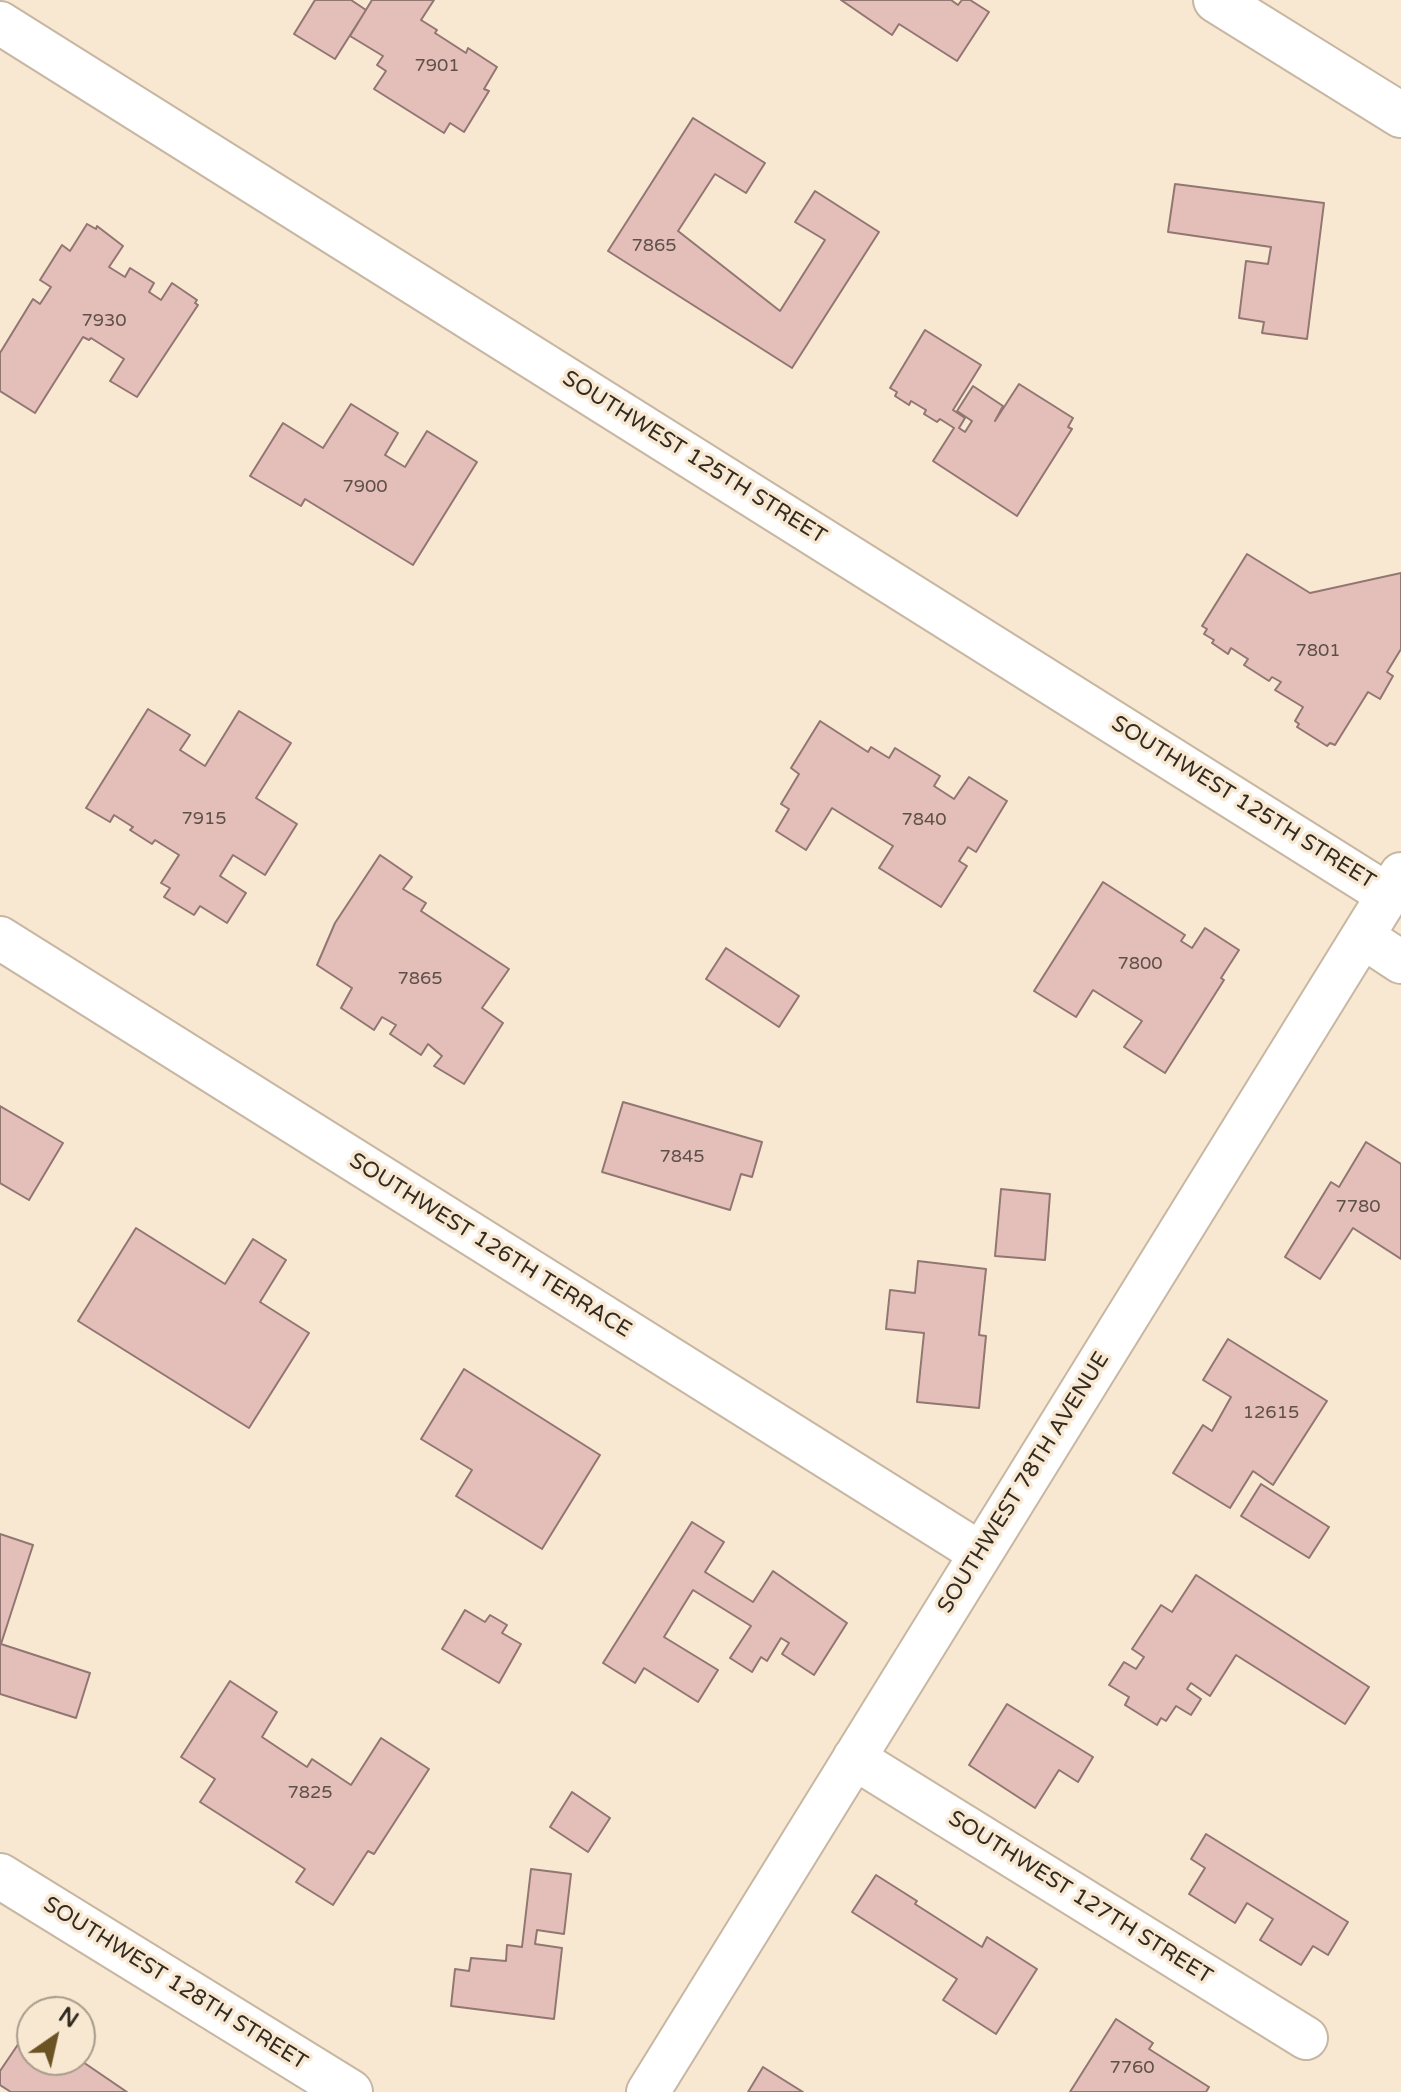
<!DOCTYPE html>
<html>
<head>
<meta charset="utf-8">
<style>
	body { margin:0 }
	#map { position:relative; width:1401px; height:2092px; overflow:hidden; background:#f8e8d2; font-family:"Varela Round",sans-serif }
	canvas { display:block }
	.north { position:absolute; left:16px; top:1996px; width:80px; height:80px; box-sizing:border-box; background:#f8e8d2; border:2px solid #a89c8c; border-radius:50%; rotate:34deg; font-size:22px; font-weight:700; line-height:32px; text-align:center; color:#312b22 }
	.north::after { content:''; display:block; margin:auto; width:28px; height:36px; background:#6c5324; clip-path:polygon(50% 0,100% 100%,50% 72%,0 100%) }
</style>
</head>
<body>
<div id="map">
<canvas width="1401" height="2092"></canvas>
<div class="north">N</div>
</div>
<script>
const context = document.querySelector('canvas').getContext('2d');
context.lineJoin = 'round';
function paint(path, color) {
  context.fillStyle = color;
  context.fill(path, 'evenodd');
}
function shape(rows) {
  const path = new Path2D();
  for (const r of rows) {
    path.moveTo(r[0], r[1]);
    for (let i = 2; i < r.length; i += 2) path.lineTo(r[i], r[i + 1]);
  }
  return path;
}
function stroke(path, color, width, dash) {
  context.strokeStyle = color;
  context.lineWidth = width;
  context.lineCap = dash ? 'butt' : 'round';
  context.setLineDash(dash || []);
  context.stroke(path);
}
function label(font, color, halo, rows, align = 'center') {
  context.font = font + ' "Varela Round",sans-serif';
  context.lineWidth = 7;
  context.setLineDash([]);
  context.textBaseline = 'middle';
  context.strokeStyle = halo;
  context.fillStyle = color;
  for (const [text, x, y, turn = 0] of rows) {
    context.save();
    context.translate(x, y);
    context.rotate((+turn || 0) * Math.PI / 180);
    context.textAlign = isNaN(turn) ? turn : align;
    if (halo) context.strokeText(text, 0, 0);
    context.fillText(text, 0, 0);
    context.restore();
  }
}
const building = shape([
	[315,0,351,0,366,10,335,59,294,34,315,0],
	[372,0,434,0,421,20,437,30,435,33,466,53,468,48,497,67,484,89,489,91,464,132,450,123,444,133,374,89,386,71,377,65,383,56,350,36,372,0],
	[841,0,951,0,958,5,962,0,970,0,989,12,957,61,899,24,892,35,841,0],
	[693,118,765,163,746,193,715,174,678,231,780,311,825,240,795,222,815,191,879,232,792,368,608,251,693,118],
	[1175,184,1324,203,1307,339,1262,333,1264,322,1239,318,1246,261,1268,264,1271,247,1168,232,1175,184],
	[87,224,96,229,97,226,123,246,109,267,125,277,130,268,154,283,149,292,161,300,172,283,197,300,195,303,198,305,137,397,110,381,124,359,91,338,89,340,83,337,35,413,0,391,0,353,33,299,40,304,51,287,40,280,62,245,70,251,87,224],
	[925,330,981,365,953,410,965,418,959,428,965,432,972,421,957,411,973,386,1003,406,995,421,1019,384,1073,418,1068,427,1072,429,1017,516,933,461,954,428,940,419,937,422,924,414,926,410,911,401,909,405,895,396,897,392,890,388,925,330],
	[351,404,398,433,385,455,405,467,427,431,477,462,413,565,305,499,301,506,250,476,283,423,323,448,351,404],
	[1247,554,1310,593,1401,573,1401,649,1387,672,1393,676,1380,699,1368,692,1335,745,1330,743,1327,746,1297,727,1299,724,1295,721,1303,707,1275,690,1281,682,1272,677,1269,681,1244,665,1248,659,1231,648,1228,654,1212,643,1214,640,1204,634,1207,629,1202,626,1247,554],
	[148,709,190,735,180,750,205,766,239,711,291,743,256,798,297,824,265,875,233,855,220,876,246,893,227,923,200,906,194,915,164,897,170,888,161,883,179,855,155,840,152,844,130,830,133,827,114,815,110,822,86,808,148,709],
	[820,721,868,752,871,747,889,758,895,748,940,776,934,786,954,799,969,777,1007,801,976,852,968,847,959,861,967,866,941,907,879,868,893,846,832,808,806,850,776,831,789,809,781,804,799,774,791,768,820,721],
	[380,855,412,877,403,889,426,903,421,911,509,969,482,1008,503,1023,464,1084,434,1066,442,1056,428,1044,421,1055,390,1034,396,1025,382,1017,374,1030,341,1008,352,988,317,965,335,923,380,855],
	[1103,882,1185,935,1181,941,1192,948,1205,928,1239,950,1221,978,1224,980,1165,1073,1124,1047,1142,1021,1093,990,1076,1017,1034,991,1103,882],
	[726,948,799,996,779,1027,706,979,726,948],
	[623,1102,762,1142,752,1177,741,1174,730,1210,602,1172,623,1102],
	[0,1106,63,1143,29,1200,0,1183,0,1106],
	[1366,1142,1401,1164,1401,1259,1353,1228,1320,1279,1285,1257,1331,1182,1339,1187,1366,1142],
	[1001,1189,1050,1194,1045,1260,995,1256,1001,1189],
	[136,1228,225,1284,253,1239,286,1260,260,1302,309,1333,249,1428,78,1321,136,1228],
	[918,1261,986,1269,979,1335,986,1336,979,1408,917,1402,924,1333,886,1329,890,1290,915,1293,918,1261],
	[1228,1339,1327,1401,1273,1485,1253,1471,1230,1508,1173,1473,1203,1425,1212,1431,1231,1397,1203,1380,1228,1339],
	[464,1369,600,1455,542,1549,456,1496,472,1470,421,1439,464,1369],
	[1261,1484,1329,1527,1309,1558,1241,1516,1261,1484],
	[692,1522,724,1542,705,1572,753,1602,773,1571,847,1623,814,1675,782,1654,789,1643,781,1638,767,1661,761,1657,752,1672,730,1658,751,1626,693,1590,664,1637,718,1670,698,1702,644,1668,635,1683,603,1663,692,1522],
	[0,1534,33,1545,1,1644,90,1673,76,1718,0,1694,0,1534],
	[1196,1575,1369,1687,1345,1724,1236,1655,1210,1696,1191,1683,1187,1689,1201,1699,1191,1715,1176,1706,1166,1721,1161,1718,1157,1725,1125,1705,1129,1697,1109,1685,1124,1662,1136,1669,1144,1657,1132,1649,1161,1605,1172,1612,1196,1575],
	[465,1610,485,1622,490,1615,507,1625,502,1633,521,1644,499,1683,442,1649,465,1610],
	[230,1681,277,1712,262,1737,307,1767,312,1759,351,1785,381,1738,429,1769,374,1854,368,1851,333,1905,296,1882,305,1869,200,1802,215,1779,181,1757,230,1681],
	[1007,1704,1093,1757,1078,1782,1059,1770,1035,1808,969,1765,1007,1704],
	[572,1792,610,1818,588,1852,550,1827,572,1792],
	[1206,1834,1348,1922,1328,1955,1313,1946,1301,1965,1260,1940,1273,1919,1247,1903,1235,1923,1189,1894,1205,1868,1191,1859,1206,1834],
	[531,1869,571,1874,564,1934,537,1930,535,1944,562,1948,554,2019,451,2006,455,1969,469,1971,471,1958,506,1961,507,1945,522,1947,531,1869],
	[876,1875,917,1901,915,1904,982,1947,987,1937,1037,1969,996,2034,943,2000,957,1979,852,1912,876,1875],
	[1116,2019,1153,2043,1149,2049,1209,2087,1206,2092,1070,2092,1116,2019],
	[21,2040,32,2047,32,2060,51,2060,67,2071,74,2060,80,2060,127,2092,11,2092,0,2085,0,2071,21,2040],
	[763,2067,803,2092,748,2092,763,2067]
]);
const street = shape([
	[0,23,1388,895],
	[1363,937,1401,962],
	[0,938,980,1553],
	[854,1758,1306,2038],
	[648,2092,1401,874]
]);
const secondary = shape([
	[1216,0,1401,115],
	[0,1876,350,2092]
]);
const numberNames = [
	["7901",437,66],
	["7865",654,246],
	["7930",104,321],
	["7900",365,487],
	["7801",1318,651],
	["7915",204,819],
	["7840",924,820],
	["7800",1140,964],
	["7865",420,979],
	["7845",682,1157],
	["7780",1358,1207],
	["12615",1271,1413],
	["7825",310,1793],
	["7760",1132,2068]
];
const streetNames = [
	["SOUTHWEST 125TH STREET",694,458,32],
	["SOUTHWEST 125TH STREET",1243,803,32],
	["SOUTHWEST 126TH TERRACE",490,1246,32],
	["SOUTHWEST 78TH AVENUE",1024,1483,-58],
	["SOUTHWEST 127TH STREET",1080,1898,32],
	["SOUTHWEST 128TH STREET",175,1984,32]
];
paint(building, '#e4bfba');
stroke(building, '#917672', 2);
stroke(street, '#c7b7a2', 46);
stroke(secondary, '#c7b7a2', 48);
stroke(street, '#fff', 42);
stroke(secondary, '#fff', 44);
label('18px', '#5e5048', null, numberNames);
label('22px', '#312b22', '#f8e8d2', streetNames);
</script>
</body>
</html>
